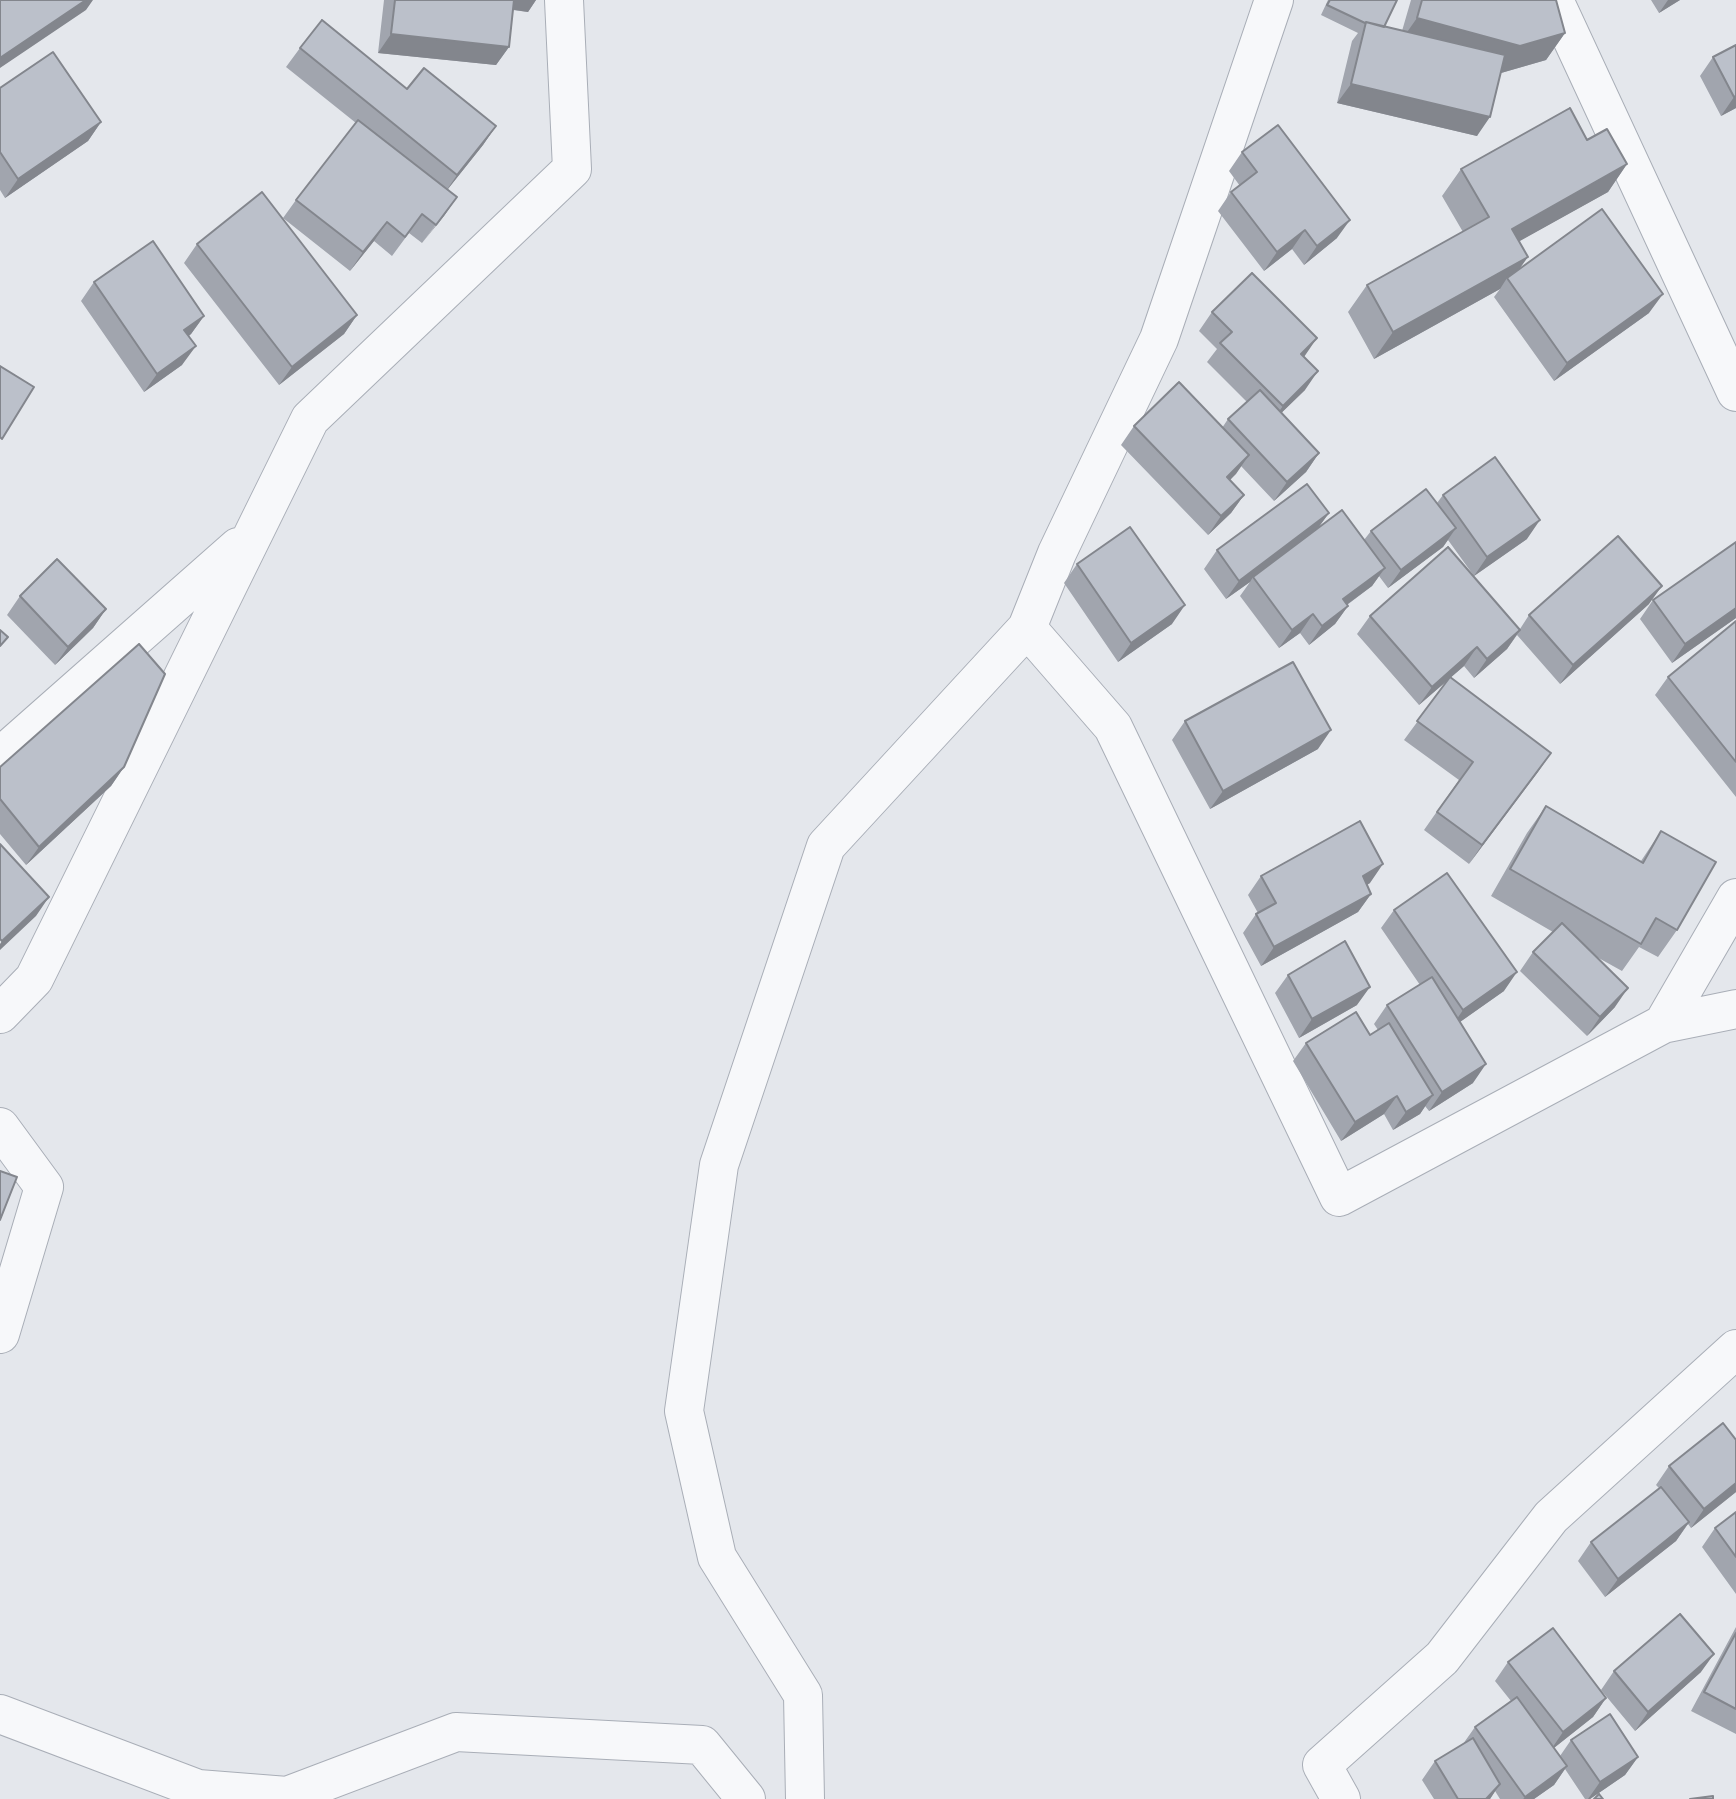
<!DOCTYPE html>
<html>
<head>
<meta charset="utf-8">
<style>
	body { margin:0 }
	canvas { display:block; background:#e4e7ec }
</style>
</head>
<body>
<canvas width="1736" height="1799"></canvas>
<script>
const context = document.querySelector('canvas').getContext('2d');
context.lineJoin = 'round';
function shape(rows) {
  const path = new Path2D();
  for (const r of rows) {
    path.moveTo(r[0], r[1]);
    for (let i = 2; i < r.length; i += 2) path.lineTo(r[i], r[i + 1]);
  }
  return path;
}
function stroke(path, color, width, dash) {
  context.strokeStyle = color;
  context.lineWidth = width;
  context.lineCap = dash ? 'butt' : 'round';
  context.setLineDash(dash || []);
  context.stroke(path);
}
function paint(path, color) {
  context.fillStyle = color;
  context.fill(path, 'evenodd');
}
const minor = shape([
	[1554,0,1736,392],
	[1027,628,1113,727,1339,1197,1663,1024,1736,1009],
	[0,757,238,547],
	[0,1014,34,979,310,419,572,169,564,0],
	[1663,1024,1736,898],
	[0,1127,44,1187,0,1334],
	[0,1714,198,1789,287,1796,456,1732,702,1745,746,1799],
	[805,1799,803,1695,717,1557,684,1411,719,1165,826,846,1027,628,1057,553,1159,339,1274,0],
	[1341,1799,1322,1765,1442,1658,1551,1517,1736,1349]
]);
const wall = shape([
	[384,0,536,0,528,12,513,10,509,47,496,65,378,53],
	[1328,0,1397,0,1384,27,1402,31,1411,0,1556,0,1565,33,1546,60,1501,73,1477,136,1337,103,1352,41,1358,33,1321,15],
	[1651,0,1680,0,1659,13],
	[1736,45,1736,108,1721,116,1700,76,1713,57],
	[300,48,407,89,496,126,483,145,447,190,457,197,422,243,409,233,392,256,374,241,350,271,283,218,296,200,356,123,286,67],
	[0,88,101,122,88,141,5,198,0,190],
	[1587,140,1627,164,1608,192,1519,241,1518,271,1649,313,1554,381,1494,297,1500,289,1374,359,1348,312,1367,285,1463,232,1442,196,1461,169],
	[1242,152,1337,238,1304,265,1292,249,1264,271,1218,211,1231,192,1240,186,1229,171],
	[197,244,357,315,344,334,279,385,184,263],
	[94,282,204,316,191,334,189,336,182,365,144,392,81,301],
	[1212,312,1303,357,1305,390,1281,413,1319,453,1306,472,1274,501,1241,466,1230,480,1244,495,1231,513,1208,535,1121,445,1134,426,1222,428,1228,419,1247,402,1207,362,1217,349,1199,331],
	[1443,495,1527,539,1474,576,1448,540,1443,547,1388,588,1379,576,1372,586,1347,605,1348,606,1335,624,1309,645,1300,633,1279,648,1240,596,1250,582,1226,599,1204,569,1217,550,1329,513,1318,528,1364,540,1371,531,1437,503],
	[1077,564,1172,624,1118,662,1064,583],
	[20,596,106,609,93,628,55,665,7,615],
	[1653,600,1736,618,1672,663,1640,619],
	[1649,604,1560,684,1517,635,1507,649,1474,678,1464,666,1450,678,1551,753,1469,864,1424,830,1459,780,1404,740,1448,680,1419,705,1357,634,1370,616,1520,629,1529,615],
	[1736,621,1736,797,1655,695,1668,677],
	[1185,721,1318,749,1210,809,1172,740],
	[0,767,124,767,111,786,26,865,0,834],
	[1546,806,1641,861,1661,831,1677,930,1658,957,1639,947,1622,971,1595,956,1615,1007,1587,1036,1520,971,1533,952,1553,932,1491,896,1527,833],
	[1261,876,1370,883,1367,885,1371,894,1358,912,1261,966,1243,933,1256,914,1258,913,1248,895],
	[1394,910,1504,991,1460,1022,1473,1083,1429,1111,1425,1106,1420,1114,1393,1130,1384,1114,1341,1141,1293,1061,1306,1043,1370,1035,1378,1030,1374,1024,1387,1005,1420,985,1381,928],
	[1288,975,1357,1005,1299,1038,1275,993],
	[1669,1466,1736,1492,1691,1528,1688,1524,1676,1541,1605,1597,1578,1561,1591,1542,1659,1488,1656,1485],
	[1736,1512,1736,1594,1702,1547,1715,1528],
	[1736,1627,1736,1734,1691,1711],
	[1508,1662,1606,1698,1593,1717,1554,1748,1560,1756,1571,1740,1638,1757,1625,1775,1590,1799,1585,1799,1565,1769,1554,1785,1534,1799,1500,1799,1495,1791,1490,1799,1434,1799,1422,1780,1435,1761,1463,1744,1475,1727,1511,1701,1495,1681],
	[1614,1671,1701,1672,1635,1731,1601,1690]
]);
const shadedWall = shape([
	[86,0,93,0,86,10,0,68,0,58],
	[507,0,536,0,528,12,502,8],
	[1668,0,1680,0,1659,13],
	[1417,18,1565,33,1546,60,1501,73,1398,45],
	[391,34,509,47,496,65,378,53],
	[1351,84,1490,117,1477,136,1337,103],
	[1736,96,1736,108,1721,116,1734,97],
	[101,122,88,141,5,198,18,179],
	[496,126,483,145,444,194,457,175],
	[1627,164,1608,192,1493,256,1512,229],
	[457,197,444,216,422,243,436,225],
	[1350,220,1337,238,1304,265,1317,246],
	[387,222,374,241,350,271,363,252],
	[1305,230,1292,249,1264,271,1277,252],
	[1528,257,1510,282,1507,278,1500,289,1374,359,1393,332],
	[1663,294,1649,313,1554,381,1567,363],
	[357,315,344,334,279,385,292,367],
	[204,316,191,334,171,348,184,330],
	[1317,338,1304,357,1301,354],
	[196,346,182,365,144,392,157,374],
	[1318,371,1305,390,1269,425,1283,406],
	[1319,453,1306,472,1274,501,1287,482],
	[1249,455,1236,474,1214,496,1227,477],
	[1244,495,1231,513,1208,535,1221,516],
	[1329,513,1315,532,1253,577,1250,582,1226,599,1239,581],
	[1540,520,1527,539,1474,576,1487,557],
	[1456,528,1443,547,1388,588,1401,570],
	[1385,568,1372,586,1330,617,1343,599],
	[1662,586,1649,604,1560,684,1573,665],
	[1185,605,1172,624,1118,662,1131,643],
	[1348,606,1335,624,1309,645,1322,626],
	[1736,608,1736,618,1672,663,1685,644],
	[106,609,93,628,55,665,68,647],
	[1313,614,1300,633,1279,648,1292,630],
	[1520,630,1507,649,1474,678,1487,659],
	[1477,647,1464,666,1419,705,1432,687],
	[1331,730,1318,749,1210,809,1223,791],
	[1551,753,1538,772,1469,864,1482,845],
	[124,767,111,786,26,865,39,847],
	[1383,864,1370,883,1349,895,1363,876],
	[1371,894,1358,912,1261,966,1274,947],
	[49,897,36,916,0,950,0,944,2,941],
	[1517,972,1504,991,1450,1029,1463,1010],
	[1370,987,1357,1005,1299,1038,1312,1019],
	[1628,988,1615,1007,1587,1036,1600,1017],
	[1486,1064,1473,1083,1429,1111,1442,1092],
	[1433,1095,1420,1114,1393,1130,1406,1112],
	[1397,1096,1384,1114,1341,1141,1355,1122],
	[1736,1483,1736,1492,1691,1528,1704,1509],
	[1689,1522,1676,1541,1605,1597,1618,1579],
	[1714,1654,1701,1672,1635,1731,1648,1712],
	[1606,1698,1593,1717,1550,1751,1563,1732],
	[1638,1757,1625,1775,1590,1799,1588,1799,1600,1782],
	[1567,1766,1554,1785,1534,1799,1523,1799],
	[1500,1784,1490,1799,1486,1799]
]);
const building = shape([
	[0,0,86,0,0,58,0,0],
	[395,0,514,0,509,47,391,34,395,0],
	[1330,0,1397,0,1384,27,1366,22,1365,23,1327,5,1330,0],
	[1422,0,1556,0,1565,33,1520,46,1417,18,1422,0],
	[322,20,407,89,424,68,496,126,457,175,300,48,322,20],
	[1366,22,1505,55,1490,117,1351,84,1366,22],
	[1736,45,1736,96,1734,97,1713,57,1736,45],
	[53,52,101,122,18,179,0,152,0,88,53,52],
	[1570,108,1587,140,1607,129,1627,164,1512,229,1528,257,1393,332,1367,285,1489,217,1461,169,1570,108],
	[358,120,457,197,436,225,422,214,405,237,387,222,363,252,296,200,358,120],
	[1278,125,1350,220,1317,246,1305,230,1277,252,1231,192,1257,172,1242,152,1278,125],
	[262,192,357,315,292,367,197,244,262,192],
	[1602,209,1663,294,1567,363,1507,278,1602,209],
	[153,241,204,316,184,330,196,346,157,374,94,282,153,241],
	[1252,273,1317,338,1301,354,1318,371,1283,406,1220,343,1232,332,1212,312,1252,273],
	[0,366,34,387,2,439,0,437,0,366],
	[1179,382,1249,455,1227,477,1244,495,1221,516,1134,426,1179,382],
	[1260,390,1319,453,1287,482,1228,419,1260,390],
	[1495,457,1540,520,1487,557,1443,495,1495,457],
	[1307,484,1329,513,1239,581,1217,550,1307,484],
	[1426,489,1456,528,1401,570,1371,531,1426,489],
	[1342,510,1385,568,1343,599,1348,606,1322,626,1313,614,1292,630,1253,577,1342,510],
	[1130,527,1185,605,1131,643,1077,564,1130,527],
	[1618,536,1662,586,1573,665,1529,615,1618,536],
	[1736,542,1736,608,1685,644,1653,600,1736,542],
	[1448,547,1520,630,1487,659,1477,647,1432,687,1370,616,1448,547],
	[57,559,106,609,68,647,20,596,57,559],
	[1736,621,1736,762,1668,677,1736,621],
	[0,630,8,637,0,646,0,630],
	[139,644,165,674,124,767,39,847,0,799,0,767,139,644],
	[1293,662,1331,730,1223,791,1185,721,1293,662],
	[1450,677,1551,753,1482,845,1437,812,1473,762,1417,721,1450,677],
	[1546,806,1643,863,1661,831,1716,862,1677,930,1656,918,1641,944,1510,869,1546,806],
	[1360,821,1383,864,1363,876,1371,894,1274,947,1256,914,1276,903,1261,876,1360,821],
	[0,844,49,897,2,941,0,939,0,844],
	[1447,873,1517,972,1463,1010,1394,910,1447,873],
	[1562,923,1628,988,1600,1017,1533,952,1562,923],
	[1345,941,1370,987,1312,1019,1288,975,1345,941],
	[1432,977,1486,1064,1442,1092,1387,1005,1432,977],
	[1356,1012,1370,1035,1389,1023,1433,1095,1406,1112,1397,1096,1355,1122,1306,1043,1356,1012],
	[0,1171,17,1177,0,1220,0,1171],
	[1723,1423,1736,1440,1736,1483,1704,1509,1669,1466,1723,1423],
	[1661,1487,1689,1522,1618,1579,1591,1542,1661,1487],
	[1736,1512,1736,1557,1715,1528,1736,1512],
	[1680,1614,1714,1654,1648,1712,1614,1671,1680,1614],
	[1553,1628,1606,1698,1563,1732,1508,1662,1553,1628],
	[1736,1633,1736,1709,1704,1692,1736,1633],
	[1517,1697,1567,1766,1525,1797,1475,1727,1517,1697],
	[1610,1714,1638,1757,1600,1782,1571,1740,1610,1714],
	[1473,1738,1500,1784,1486,1799,1458,1799,1435,1761,1473,1738],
	[1599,1794,1603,1799,1594,1799,1599,1794],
	[1713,1796,1713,1799,1690,1799,1713,1796]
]);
stroke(minor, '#a9aeb7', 40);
stroke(minor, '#f7f8fa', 38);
paint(wall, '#a1a5ae');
paint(shadedWall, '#83868d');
paint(building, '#bbc0ca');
stroke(building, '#83868d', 2);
</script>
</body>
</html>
